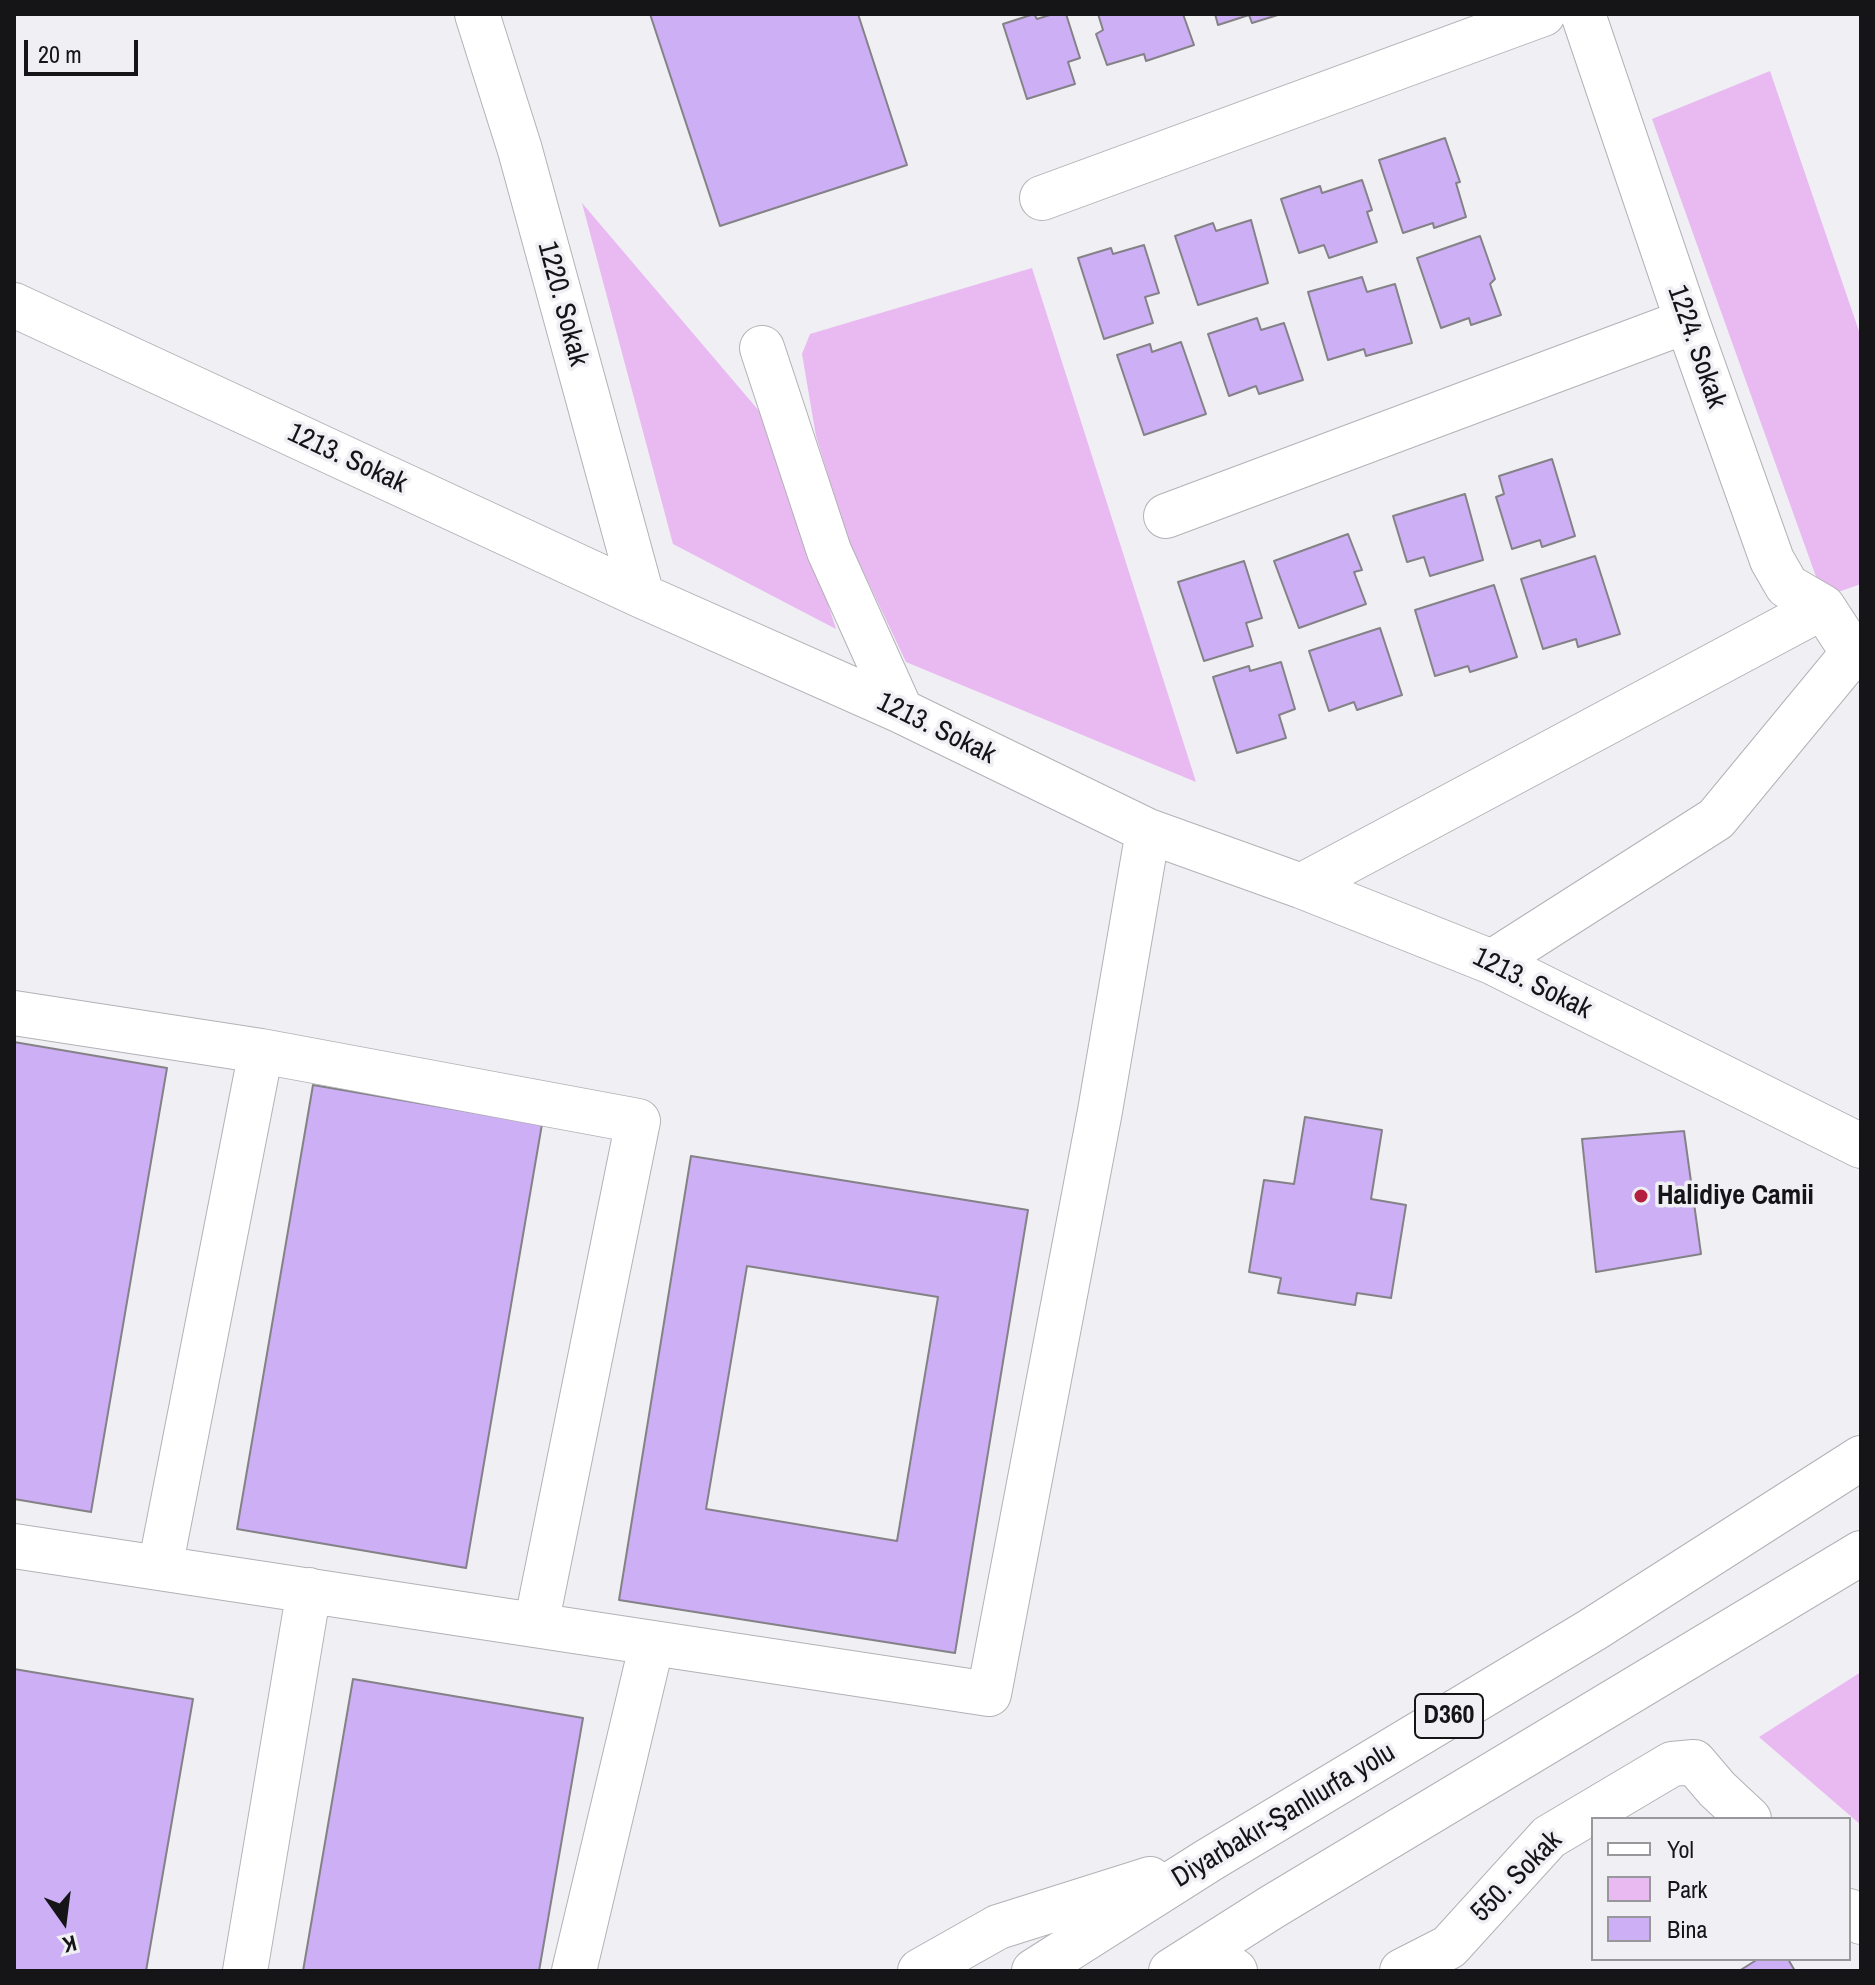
<!DOCTYPE html>
<html>
<head>
<meta charset="utf-8">
<style>
	body { margin:0 }
	#map { position:relative; width:1875px; height:1985px; overflow:hidden; background:#efeff4; font-family:"Archivo Narrow",sans-serif }
	canvas { display:block }
	.frame { position:absolute; inset:0; border:16px solid #151517; pointer-events:none }
	.legend { position:absolute; left:1591px; top:1817px; width:260px; height:144px; box-sizing:border-box; background:#efeff4; border:2px solid #98989c; margin:0; padding:10px 14px; list-style:none; font-size:24px; color:#151517 }
	.legend li { display:flex; align-items:center; gap:16px; height:40px }
	.legend b { width:40px; border:2px solid #98989c }
	.north { position:absolute; left:24px; top:1881px; width:80px; height:80px; -webkit-text-stroke:6px #efeff4; paint-order:stroke; rotate:166deg; font-size:22px; font-weight:700; line-height:32px; text-align:center; color:#151517 }
	.north::after { content:''; display:block; margin:auto; width:28px; height:36px; background:#151517; clip-path:polygon(50% 0,100% 100%,50% 72%,0 100%) }
	.scale { position:absolute; left:24px; top:40px; width:114px; height:36px; box-sizing:border-box; border:4px solid #151517; border-top:0; padding-left:10px; font-size:24px; line-height:28px; white-space:nowrap; color:#151517; -webkit-text-stroke:6px #efeff4; paint-order:stroke }
</style>
</head>
<body>
<div id="map">
<canvas width="1875" height="1985"></canvas>
<div class="frame"></div>
<ul class="legend">
<li><b style="height:10px;background:#fff"></b>Yol</li>
<li><b style="height:22px;background:#e9b9f1"></b>Park</li>
<li><b style="height:22px;background:#ccaff4"></b>Bina</li>
</ul>
<div class="north">K</div>
<div class="scale">20 m</div>
</div>
<script>
const context = document.querySelector('canvas').getContext('2d');
context.lineJoin = 'round';
function paint(path, color) {
  context.fillStyle = color;
  context.fill(path, 'evenodd');
}
function shape(rows) {
  const path = new Path2D();
  for (const r of rows) {
    path.moveTo(r[0], r[1]);
    for (let i = 2; i < r.length; i += 2) path.lineTo(r[i], r[i + 1]);
  }
  return path;
}
function stroke(path, color, width, dash) {
  context.strokeStyle = color;
  context.lineWidth = width;
  context.lineCap = dash ? 'butt' : 'round';
  context.setLineDash(dash || []);
  context.stroke(path);
}
function label(font, color, halo, rows, align = 'center') {
  context.font = font + ' "Archivo Narrow",sans-serif';
  context.lineWidth = 7;
  context.setLineDash([]);
  context.textBaseline = 'middle';
  context.strokeStyle = halo;
  context.fillStyle = color;
  for (const [text, x, y, turn = 0] of rows) {
    context.save();
    context.translate(x, y);
    context.rotate((+turn || 0) * Math.PI / 180);
    context.textAlign = isNaN(turn) ? turn : align;
    if (halo) context.strokeText(text, 0, 0);
    context.fillText(text, 0, 0);
    context.restore();
  }
}
const green = shape([
	[1770,71,1861,337,1861,584,1838,592,1819,585,1652,119],
	[582,203,771,425,836,629,673,544],
	[1032,268,1196,782,906,662,847,537,816,436,802,354,810,334],
	[1861,1672,1861,1825,1759,1737]
]);
const building = shape([
	[650,14,858,14,907,165,720,226,650,14],
	[1034,14,1037,19,1053,14,1066,14,1080,58,1068,62,1075,84,1027,99,1003,24,1034,14],
	[1098,14,1183,14,1194,45,1146,61,1144,54,1107,65,1096,34,1103,30,1098,14],
	[1215,14,1281,14,1252,23,1249,15,1218,25,1215,14],
	[1445,138,1460,182,1456,183,1466,217,1434,228,1433,223,1403,233,1379,160,1445,138],
	[1362,180,1372,210,1367,212,1377,242,1329,258,1324,245,1299,253,1281,199,1320,186,1322,193,1362,180],
	[1251,220,1268,283,1198,305,1175,236,1213,223,1216,231,1251,220],
	[1480,236,1495,279,1490,284,1501,315,1471,325,1469,318,1441,328,1417,258,1480,236],
	[1144,245,1159,293,1145,297,1153,323,1104,339,1078,258,1111,248,1113,254,1144,245],
	[1362,277,1367,292,1395,284,1412,343,1366,356,1364,349,1328,360,1308,292,1362,277],
	[1257,318,1261,330,1284,323,1303,380,1259,394,1256,386,1229,396,1208,334,1257,318],
	[1181,342,1206,414,1144,435,1117,355,1150,344,1152,352,1181,342],
	[1552,459,1575,536,1542,547,1540,540,1512,549,1496,497,1504,494,1499,476,1552,459],
	[1465,494,1483,560,1430,576,1424,557,1407,562,1393,516,1465,494],
	[1348,534,1362,570,1354,572,1366,604,1299,628,1274,561,1348,534],
	[1595,556,1620,634,1578,647,1576,639,1543,649,1521,579,1595,556],
	[1244,561,1262,618,1246,623,1253,646,1204,661,1178,582,1244,561],
	[1494,585,1517,657,1470,672,1468,666,1435,676,1415,610,1494,585],
	[1380,628,1402,695,1357,710,1354,702,1329,711,1309,651,1380,628],
	[1281,662,1295,709,1279,715,1286,738,1237,753,1213,677,1249,666,1250,671,1281,662],
	[14,1042,167,1068,91,1512,14,1499,14,1042],
	[313,1085,542,1124,466,1568,237,1529,313,1085],
	[1305,1117,1382,1130,1371,1199,1406,1205,1391,1298,1357,1293,1355,1305,1278,1293,1281,1278,1249,1272,1264,1180,1294,1184,1305,1117],
	[1684,1131,1701,1254,1596,1272,1582,1139,1684,1131],
	[691,1156,1028,1210,955,1653,619,1600,691,1156],
	[747,1266,938,1297,897,1541,706,1509,747,1266],
	[14,1669,193,1699,146,1971,14,1971,14,1669],
	[353,1679,583,1718,539,1971,303,1971,353,1679],
	[1758,1959,1788,1959,1795,1971,1739,1971,1758,1959]
]);
const minor = shape([
	[477,14,520,150,642,596],
	[1583,14,1687,321,1772,560,1787,586,1823,607,1853,653],
	[1042,198,1543,14],
	[14,305,642,596,901,711,1148,831,1301,886,1492,962,1861,1146],
	[762,348,829,551,901,711],
	[1166,516,1687,321],
	[1301,886,1823,607],
	[1492,962,1716,819,1853,653,1861,649],
	[14,1013,261,1051,638,1121,536,1625],
	[14,1546,989,1694,1100,1111,1148,831],
	[160,1568,261,1051],
	[1849,1911,1861,1922],
	[1221,1962,1235,1971],
	[245,1971,309,1590],
	[574,1971,652,1643],
	[1402,1971,1449,1947,1549,1837,1672,1764,1694,1762,1717,1789,1749,1819]
]);
const highway = shape([
	[920,1971,998,1927,1150,1879],
	[1034,1971,1209,1860,1592,1630,1861,1458],
	[1171,1971,1272,1907,1861,1553]
]);
const markers = [
	[1641,1196,8,"#b21f3f"]
];
const shields = [
	[1449,1716,68]
];
const shieldNames = [
	["D360",1449,1716]
];
const streetNames = [
	["1220. Sokak",562,304,75],
	["1224. Sokak",1696,347,71],
	["1213. Sokak",347,459,25],
	["1213. Sokak",936,729,26],
	["1213. Sokak",1532,984,26],
	["Diyarbakır-Şanlıurfa yolu",1284,1816,-31],
	["550. Sokak",1517,1877,-45]
];
const poiNames = [
	["Halidiye Camii",1657,1196]
];
paint(green, '#e9b9f1');
paint(building, '#ccaff4');
stroke(building, '#848287', 2);
stroke(minor, '#b2b2b7', 46);
stroke(highway, '#b2b2b7', 46);
stroke(minor, '#fff', 44);
stroke(highway, '#fff', 44);
for (const [x, y, r, color] of markers) {
  const dot = new Path2D();
  dot.arc(x, y, r, 0, 2 * Math.PI);
  context.fillStyle = color;
  context.fill(dot);
  stroke(dot, '#efeff4', 3);
}
for (const [x, y, w] of shields) {
  const box = new Path2D();
  box.roundRect(x - w / 2, y - 22, w, 44, 6);
  context.fillStyle = '#efeff4';
  context.fill(box);
  stroke(box, '#151517', 2);
}
label('bold 26px', '#151517', null, shieldNames);
label('28px', '#151517', '#efeff4', streetNames);
label('bold 28px', '#151517', '#efeff4', poiNames, 'left');
</script>
</body>
</html>
